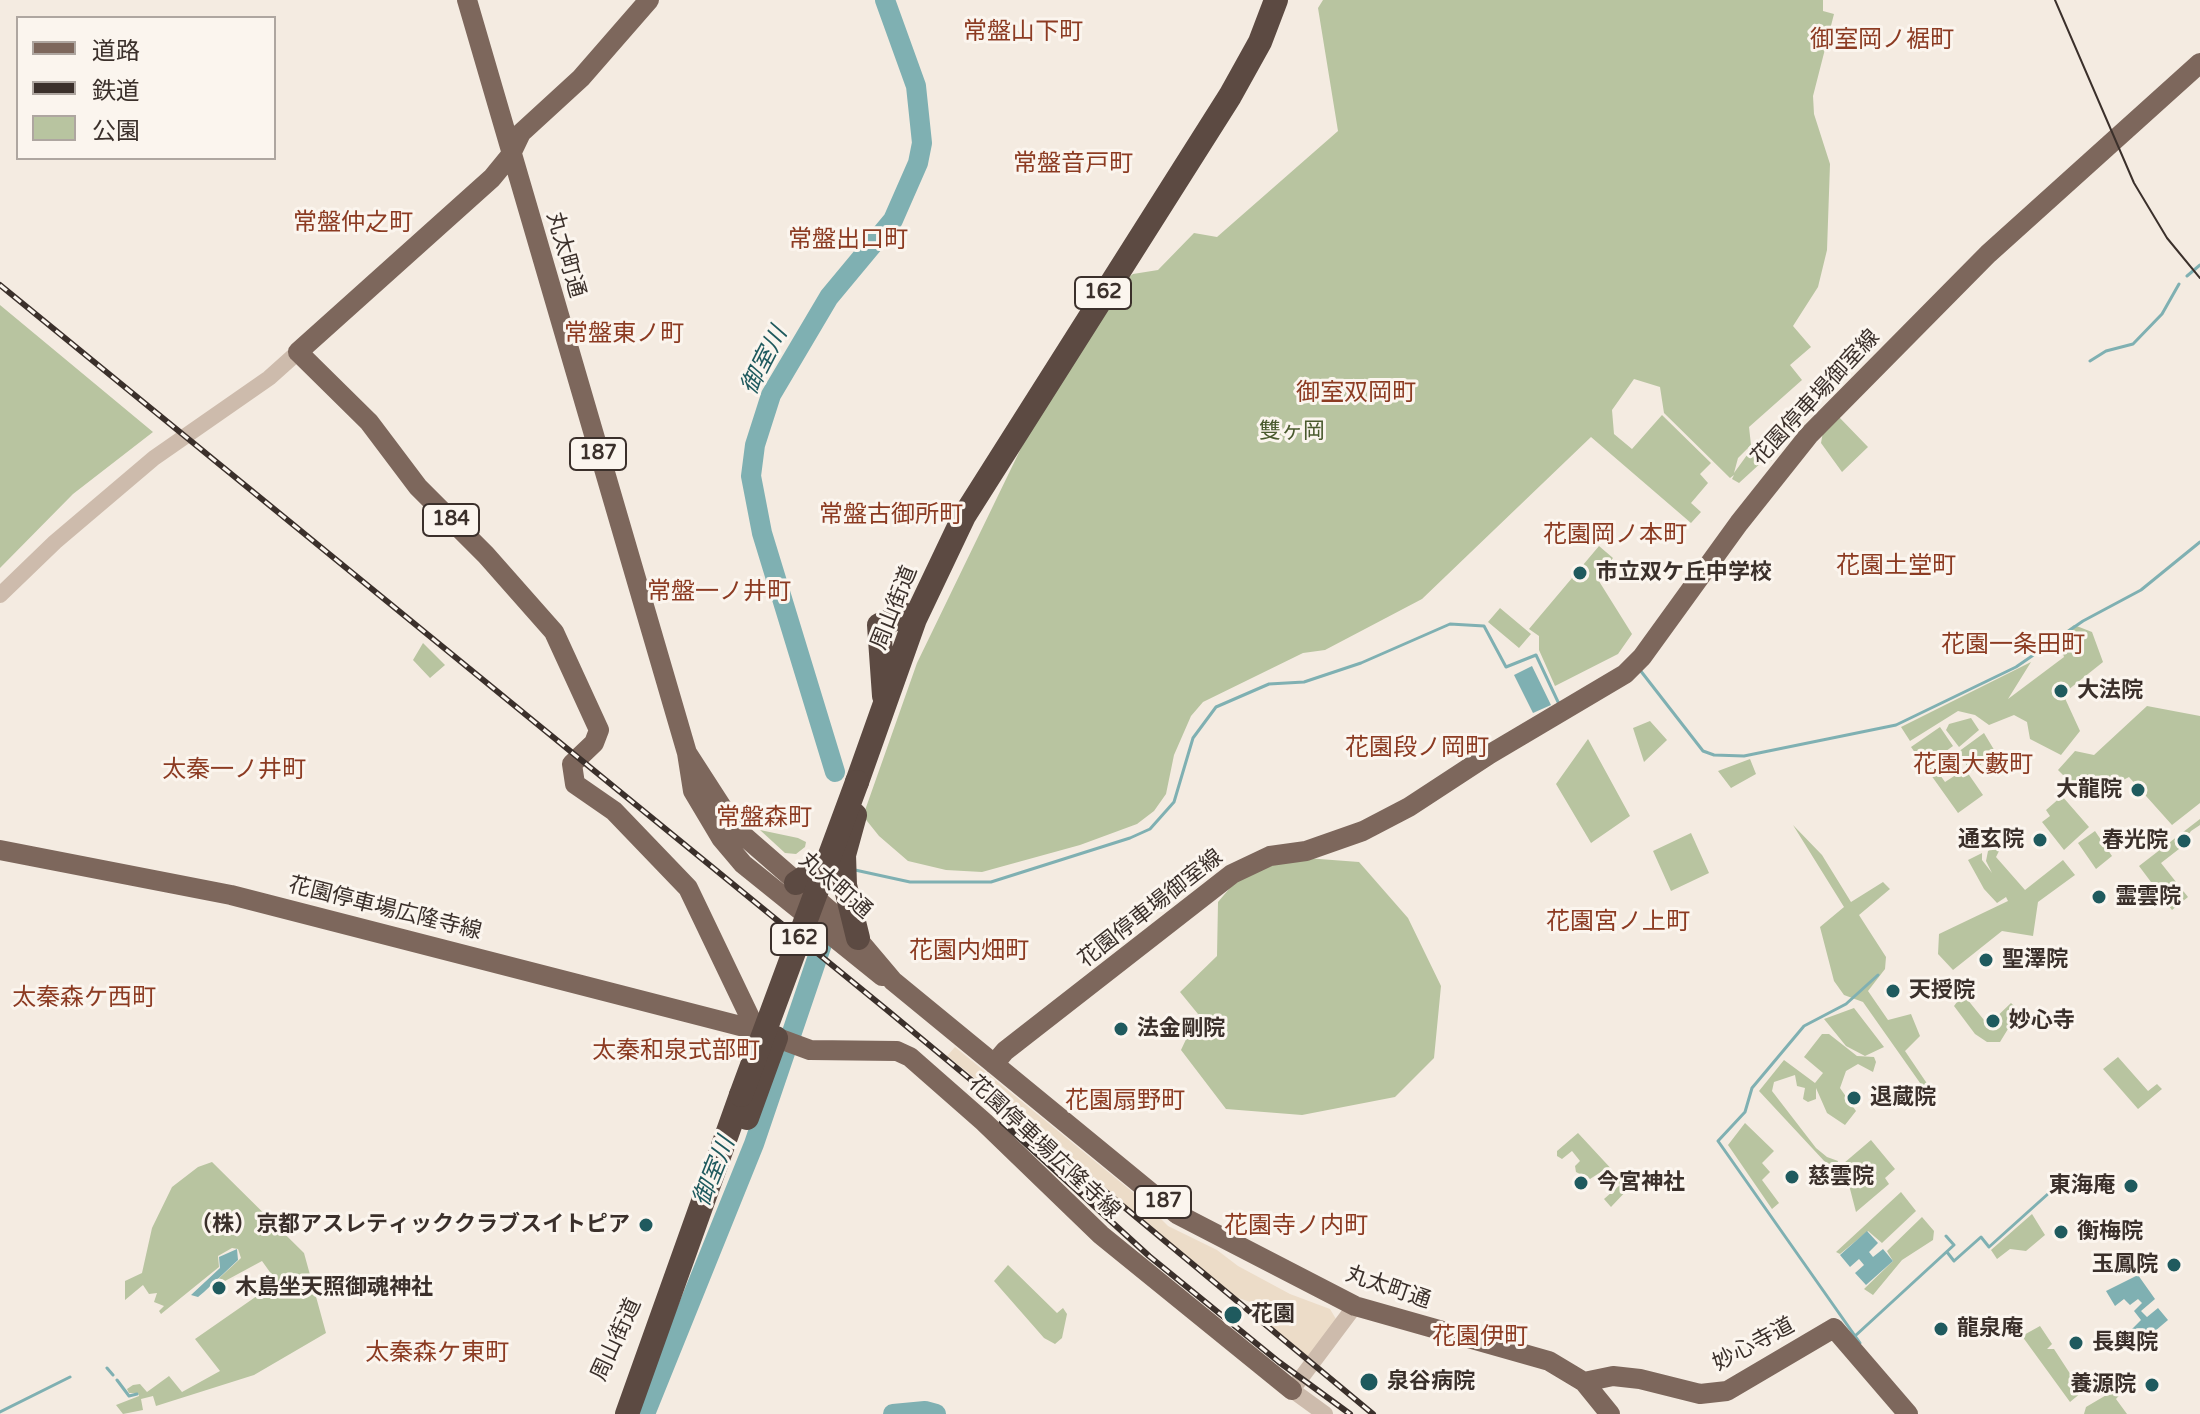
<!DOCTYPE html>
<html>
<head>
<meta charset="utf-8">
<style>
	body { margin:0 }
	#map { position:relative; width:2200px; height:1414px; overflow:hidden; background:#f4ebe1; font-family:"Varela Round","Noto Sans JP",sans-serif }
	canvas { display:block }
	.legend { position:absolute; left:16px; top:16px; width:260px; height:144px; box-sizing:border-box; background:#fbf5ee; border:2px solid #aea6a0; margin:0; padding:10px 14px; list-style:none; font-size:24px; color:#3b302b }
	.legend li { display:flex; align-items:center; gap:16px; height:40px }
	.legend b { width:40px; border:2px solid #aea6a0 }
</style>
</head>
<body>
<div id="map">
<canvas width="2200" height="1414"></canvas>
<ul class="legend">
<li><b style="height:10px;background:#7d675c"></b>道路</li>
<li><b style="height:10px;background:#3b302b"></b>鉄道</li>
<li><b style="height:22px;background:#b8c4a0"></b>公園</li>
</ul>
</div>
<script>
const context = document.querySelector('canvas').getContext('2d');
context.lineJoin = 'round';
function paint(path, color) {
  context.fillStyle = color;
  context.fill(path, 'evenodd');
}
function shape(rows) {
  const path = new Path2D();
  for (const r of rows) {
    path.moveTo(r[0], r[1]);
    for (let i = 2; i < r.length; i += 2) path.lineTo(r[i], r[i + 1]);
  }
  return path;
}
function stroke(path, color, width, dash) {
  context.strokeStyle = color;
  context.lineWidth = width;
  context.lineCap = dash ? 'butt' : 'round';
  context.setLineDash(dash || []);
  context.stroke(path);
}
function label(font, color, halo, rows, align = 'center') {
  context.font = font + ' "Varela Round","Noto Sans JP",sans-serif';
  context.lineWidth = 6;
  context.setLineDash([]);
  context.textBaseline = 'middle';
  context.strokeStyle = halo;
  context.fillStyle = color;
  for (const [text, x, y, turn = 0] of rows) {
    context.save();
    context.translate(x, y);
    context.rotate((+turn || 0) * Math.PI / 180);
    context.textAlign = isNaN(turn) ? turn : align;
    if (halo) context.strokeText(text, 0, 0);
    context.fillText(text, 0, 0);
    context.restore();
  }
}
const green = shape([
	[1323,0,1823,0,1823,11,1834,14,1813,96,1814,114,1830,164,1827,250,1818,287,1793,326,1811,347,1790,365,1802,380,1749,427,1751,445,1738,458,1734,473,1755,444,1772,461,1763,461,1739,483,1732,479,1734,475,1730,478,1664,413,1660,387,1634,379,1612,410,1614,434,1632,449,1662,415,1711,463,1700,474,1708,483,1691,503,1701,512,1691,523,1591,437,1422,599,1325,650,1303,653,1203,702,1191,716,1174,755,1166,794,1154,811,1137,824,1080,845,982,872,946,870,908,861,879,836,863,816,917,663,1024,442,1124,281,1133,274,1158,270,1194,233,1217,237,1338,131,1318,8],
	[0,305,153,432,73,494,0,568],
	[1838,416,1868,447,1842,472,1821,443,1823,432],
	[1599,546,1613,558,1597,578,1632,634,1618,654,1555,686,1539,650,1539,636,1529,629],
	[1500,608,1531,634,1519,648,1488,622],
	[2074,625,2092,632,2103,662,2063,694,2080,731,2061,755,2030,739,2027,722,2014,715,1989,725,1975,715,1958,711,1910,741,1901,727,2031,662,2008,699,2064,657,2058,637],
	[423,643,445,665,430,678,413,660],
	[2147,706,2200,716,2200,803,2172,825,2129,777,2087,799,2058,770,2075,751,2094,755],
	[1971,718,1979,730,1959,747,1946,730,1949,724],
	[1650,721,1667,740,1644,762,1633,728],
	[1940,727,1953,746,1931,762,1945,782,1965,769,1983,795,1958,813,1911,747],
	[1984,733,1996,753,1971,772,1958,752],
	[1588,739,1630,816,1591,843,1556,784],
	[1750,759,1756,774,1731,788,1718,771],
	[2062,796,2089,827,2064,850,2042,822,2050,816,2046,810],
	[2200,819,2200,825,2191,831,2179,849,2161,863,2188,897,2172,910,2139,866],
	[1793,825,1822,855,1851,902,1883,882,1890,889,1859,915,1886,957,1885,969,1868,991,1888,1020,1911,1014,1920,1036,1905,1051,1928,1085,1925,1090,1863,1002,1844,995,1834,981,1820,927,1844,907],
	[760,830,798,838,806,842,805,847,796,854,785,853],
	[2095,831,2112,856,2096,869,2078,843],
	[1691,833,1709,873,1671,891,1653,851],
	[2001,841,2003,843,1996,857,2025,890,2063,860,2075,875,2038,902,2033,936,2002,931,1953,970,1938,954,1939,934,2008,901,2006,897,1997,903,1984,889,1968,860,1982,853,1982,860,1992,873,1986,861,1988,851],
	[1306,858,1359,862,1408,918,1441,986,1434,1058,1395,1097,1302,1115,1226,1109,1181,1050,1198,1014,1180,992,1217,956,1218,902,1240,876,1259,866],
	[1963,994,1988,1025,2011,1003,2019,1011,2000,1042,1987,1042,1975,1034,1954,1006],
	[1854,1008,1884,1047,1865,1056,1846,1046,1824,1019],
	[1822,1034,1829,1034,1857,1056,1874,1057,1876,1062,1873,1072,1858,1064,1846,1071,1840,1088,1856,1111,1845,1125,1827,1113,1816,1088,1816,1099,1808,1102,1803,1099,1805,1088,1797,1086,1795,1075,1774,1082,1772,1091,1816,1148,1827,1157,1838,1161,1837,1165,1826,1163,1759,1091,1784,1060,1815,1083,1823,1073,1804,1057],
	[2118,1057,2148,1091,2157,1084,2162,1089,2138,1109,2103,1069],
	[1745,1123,1774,1151,1762,1163,1770,1172,1762,1180,1779,1203,1772,1209,1728,1145],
	[1578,1133,1629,1188,1611,1207,1604,1199,1620,1185,1607,1168,1590,1179,1576,1172,1575,1166,1580,1161,1572,1151,1562,1159,1557,1156,1557,1151],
	[1871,1140,1895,1169,1885,1178,1889,1184,1856,1212,1849,1185,1837,1169],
	[212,1162,304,1253,326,1333,254,1375,156,1406,153,1396,141,1399,143,1410,123,1414,116,1405,139,1396,138,1393,129,1393,127,1389,133,1385,140,1384,147,1392,169,1376,182,1392,220,1371,195,1339,277,1282,262,1261,225,1281,216,1281,241,1258,238,1249,232,1248,218,1256,219,1267,161,1314,159,1311,164,1306,154,1302,157,1293,149,1294,143,1285,125,1300,125,1281,142,1273,152,1228,172,1187,198,1167],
	[1901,1192,1916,1211,1882,1243,1868,1231,1840,1254,1836,1252],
	[2032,1214,2045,1235,2026,1251,2010,1249,1997,1259,1991,1250],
	[1922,1217,1934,1231,1933,1240,1902,1260,1873,1295,1864,1289,1893,1261,1887,1251],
	[1008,1265,1057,1313,1063,1308,1067,1314,1062,1338,1055,1344,1044,1338,994,1281],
	[2040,1326,2052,1344,2047,1349,2054,1349,2082,1392,2070,1402,2022,1336],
	[2120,1387,2124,1390,2116,1399,2127,1414,2084,1414,2086,1407]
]);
const plaza = shape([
	[955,1047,1140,1198,1168,1226,1217,1250,1238,1266,1290,1294,1330,1309,1336,1319,1309,1359,1266,1324,1253,1303,1230,1295,1065,1156,1068,1151,947,1056]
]);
const water = shape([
	[1532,666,1551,705,1533,713,1514,675],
	[1867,1231,1878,1243,1869,1252,1873,1257,1883,1249,1893,1261,1866,1285,1855,1273,1864,1265,1859,1259,1850,1267,1840,1255],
	[237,1249,238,1260,204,1292,198,1297,191,1295,220,1268,219,1257],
	[2138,1275,2155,1299,2141,1311,2147,1317,2158,1308,2168,1320,2142,1342,2132,1329,2141,1320,2134,1311,2142,1303,2138,1299,2130,1305,2124,1299,2115,1306,2106,1291]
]);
const stream = shape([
	[2187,276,2200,265],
	[2090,361,2106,351,2133,344,2162,314,2179,284],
	[1640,670,1703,751,1714,755,1744,756,1896,725,2016,667,2083,621,2141,590,2200,542],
	[855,870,910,882,991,882,1130,838,1150,829,1174,802,1193,738,1216,707,1269,684,1304,682,1361,663,1450,624,1484,626,1506,667,1536,655,1559,704],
	[1947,1252,1954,1261,1981,1237,1989,1247,2069,1175],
	[1855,1336,1954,1245,1946,1236],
	[1860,1343,1718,1141,1745,1112,1752,1088,1804,1026,1846,1004,1878,975],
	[107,1368,113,1375],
	[117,1380,129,1396,137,1394],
	[0,1412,70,1377]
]);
const river = shape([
	[835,772,762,533,751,476,755,445,771,395,829,297,893,220,918,163,922,143,916,86,885,0],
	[645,1414,754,1144,822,944],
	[893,1414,925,1411,936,1414]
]);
const minor = shape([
	[0,595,55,542,154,458,269,378,298,352],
	[1325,1414,1292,1390,1355,1306]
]);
const major = shape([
	[467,0,687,753,693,791,721,838,743,864,882,976],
	[649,0,581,78,521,133,510,156,492,178,298,352,369,422,418,487,486,555,554,632,599,730,594,743,572,764,575,784,614,811,688,888,756,1030],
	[687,753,736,829,844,923,893,981,1177,1214,1355,1306,1549,1361,1584,1382,1610,1414],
	[0,850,231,895,756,1030,810,1050,897,1051,910,1057,984,1122,1101,1235,1292,1390],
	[994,1064,1005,1051,1232,874,1270,856,1306,851,1363,831,1409,807,1490,754,1625,674,1642,657,1739,523,1809,435,1988,254,2200,63],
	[1584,1382,1613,1376,1640,1379,1700,1394,1727,1391,1834,1328,1908,1414]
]);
const highway = shape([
	[884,696,879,625,906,615,915,619],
	[857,782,915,619,964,516,1230,96,1260,42,1276,0],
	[855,815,844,855,845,885,858,938],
	[796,883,835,857],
	[747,1118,776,1038],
	[627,1414,741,1095]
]);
const tram = shape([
	[2055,0,2134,183,2167,238,2200,278]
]);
const rail = shape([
	[0,285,887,1010,1373,1414],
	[1002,1122,1149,1256,1279,1362,1350,1414]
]);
const highwayBridge = shape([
	[741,1095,857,782]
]);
const markers = [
	[1580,573,8,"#1f5a5e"],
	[2061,691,8,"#1f5a5e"],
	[2138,790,8,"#1f5a5e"],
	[2040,840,8,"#1f5a5e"],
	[2184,841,8,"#1f5a5e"],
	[2099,897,8,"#1f5a5e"],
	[1986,960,8,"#1f5a5e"],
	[1893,991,8,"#1f5a5e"],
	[1993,1021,8,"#1f5a5e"],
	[1121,1029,8,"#1f5a5e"],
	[1854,1098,8,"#1f5a5e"],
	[1792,1177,8,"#1f5a5e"],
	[1581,1183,8,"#1f5a5e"],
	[2131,1186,8,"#1f5a5e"],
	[646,1225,8,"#1f5a5e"],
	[2061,1232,8,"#1f5a5e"],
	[2174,1265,8,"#1f5a5e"],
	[219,1288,8,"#1f5a5e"],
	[1233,1315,10,"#1f5a5e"],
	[1941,1329,8,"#1f5a5e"],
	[2076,1343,8,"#1f5a5e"],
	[1369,1382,10,"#1f5a5e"],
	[2152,1385,8,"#1f5a5e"]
];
const shields = [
	[1103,293,56],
	[598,454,56],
	[451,520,56],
	[799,939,56],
	[1163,1202,56]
];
const shieldNames = [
	["162",1103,293],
	["187",598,454],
	["184",451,520],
	["162",799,939],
	["187",1163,1202]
];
const streetNames = [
	["丸太町通",565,255,74],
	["花園停車場御室線",1816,398,-47],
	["周山街道",895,608,-68],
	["丸太町通",835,886,41],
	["花園停車場広隆寺線",385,909,14],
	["花園停車場御室線",1151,909,-38],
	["花園停車場広隆寺線",1044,1148,43],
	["丸太町通",1388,1288,19],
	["周山街道",617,1340,-65],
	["妙心寺道",1754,1345,-28]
];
const parkNames = [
	["雙ヶ岡",1292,432]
];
const poiNames = [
	["市立双ケ丘中学校",1596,573],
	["大法院",2077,691],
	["大龍院",2122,790,"right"],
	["通玄院",2024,840,"right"],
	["春光院",2168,841,"right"],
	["霊雲院",2115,897],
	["聖澤院",2002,960],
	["天授院",1909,991],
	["妙心寺",2009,1021],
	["法金剛院",1137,1029],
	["退蔵院",1870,1098],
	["慈雲院",1808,1177],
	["今宮神社",1597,1183],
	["東海庵",2115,1186,"right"],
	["（株）京都アスレティッククラブスイトピア",630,1225,"right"],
	["衡梅院",2077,1232],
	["玉鳳院",2158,1265,"right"],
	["木島坐天照御魂神社",235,1288],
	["花園",1251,1315],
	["龍泉庵",1957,1329],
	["長輿院",2092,1343],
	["泉谷病院",1387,1382],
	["養源院",2136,1385,"right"]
];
const neighbourhoodNames = [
	["常盤山下町",1023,33],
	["御室岡ノ裾町",1882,41],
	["常盤音戸町",1073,165],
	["常盤仲之町",353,224],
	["常盤出口町",848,241],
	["常盤東ノ町",624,335],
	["御室双岡町",1356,394],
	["常盤古御所町",891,516],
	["花園岡ノ本町",1615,536],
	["花園土堂町",1896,567],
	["常盤一ノ井町",719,593],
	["花園一条田町",2013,646],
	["花園段ノ岡町",1417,749],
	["花園大藪町",1973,766],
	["太秦一ノ井町",234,771],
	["常盤森町",764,819],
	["花園宮ノ上町",1618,923],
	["花園内畑町",969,952],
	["太秦森ケ西町",84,999],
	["太秦和泉式部町",676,1052],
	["花園扇野町",1125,1102],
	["花園寺ノ内町",1296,1227],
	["花園伊町",1480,1338],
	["太秦森ケ東町",437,1354]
];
const waterNames = [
	["御室川",765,361,-63],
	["御室川",715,1172,-68]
];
paint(green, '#b8c4a0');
paint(plaza, '#ecdcc8');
paint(water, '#7fb0b2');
stroke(stream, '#7fb0b2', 3);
stroke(river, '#7fb0b2', 20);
stroke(minor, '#cdbbac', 16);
stroke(major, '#7d675c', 20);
stroke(highway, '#5c4a42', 24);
stroke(tram, '#3b302b', 2);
stroke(rail, '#3b302b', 6);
stroke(rail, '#fbf5ee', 3, [9]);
stroke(highwayBridge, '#5c4a42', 24);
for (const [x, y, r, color] of markers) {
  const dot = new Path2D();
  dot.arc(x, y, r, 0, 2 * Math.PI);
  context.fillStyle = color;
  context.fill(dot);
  stroke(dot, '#fbf5ee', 3);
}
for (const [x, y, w] of shields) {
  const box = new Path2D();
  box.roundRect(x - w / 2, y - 16, w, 32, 6);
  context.fillStyle = '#fbf5ee';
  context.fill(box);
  stroke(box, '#3b302b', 2);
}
label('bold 20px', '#3b302b', null, shieldNames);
label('22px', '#3b302b', '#fbf5ee', streetNames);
label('22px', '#4a5a2e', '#fbf5ee', parkNames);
label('bold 22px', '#3b302b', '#fbf5ee', poiNames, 'left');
label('24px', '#8c3b22', '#fbf5ee', neighbourhoodNames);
label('italic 24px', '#1f5a5e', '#fbf5ee', waterNames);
</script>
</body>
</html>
